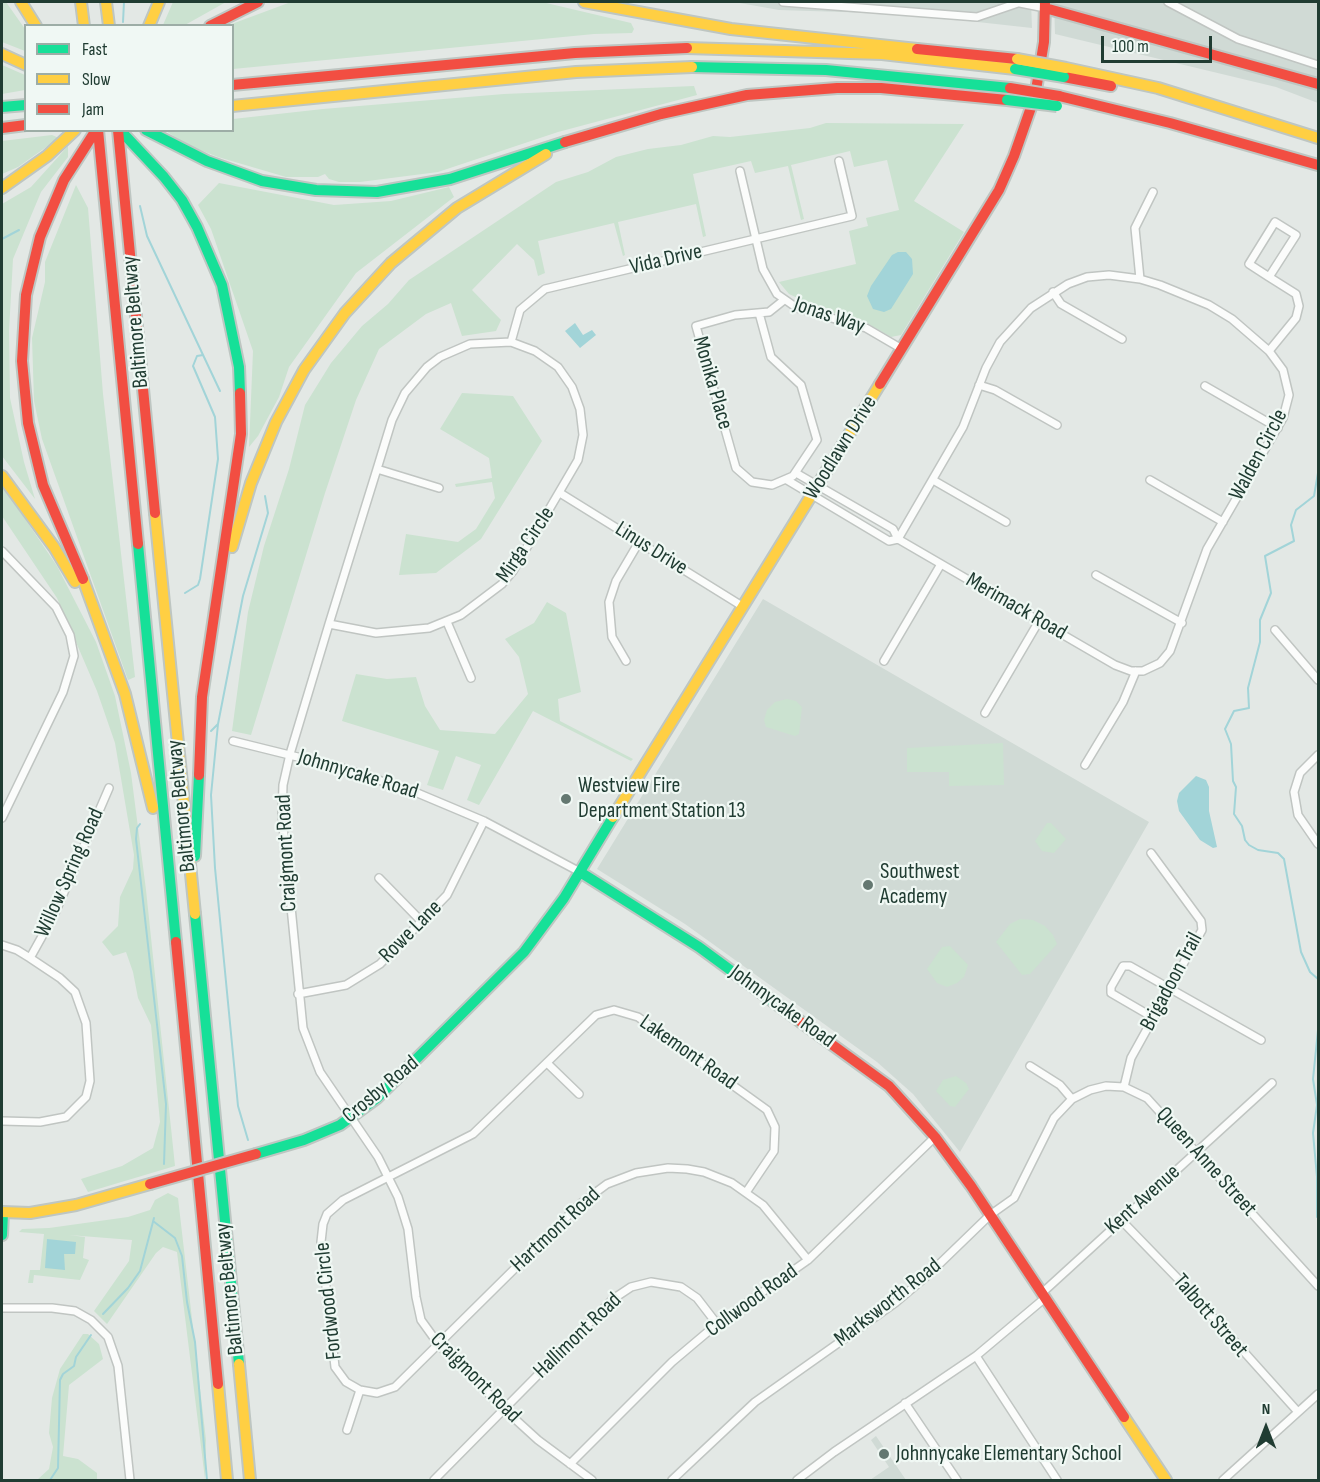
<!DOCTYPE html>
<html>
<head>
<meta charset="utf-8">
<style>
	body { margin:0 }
	#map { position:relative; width:1320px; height:1482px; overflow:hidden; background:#e3e8e5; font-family:"Sofia Sans Condensed",sans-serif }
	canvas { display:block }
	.frame { position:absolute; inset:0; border:3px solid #203c32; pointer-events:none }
	.legend { position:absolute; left:24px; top:24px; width:210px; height:108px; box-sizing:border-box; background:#f0f8f4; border:2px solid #9dada6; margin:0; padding:8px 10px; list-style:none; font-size:18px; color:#203c32 }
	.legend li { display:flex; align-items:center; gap:12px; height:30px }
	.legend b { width:30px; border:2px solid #9dada6 }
	.north { position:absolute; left:1236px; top:1398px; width:60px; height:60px; -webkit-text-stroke:4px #f0f8f4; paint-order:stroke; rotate:0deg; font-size:16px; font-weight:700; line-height:24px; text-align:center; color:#203c32 }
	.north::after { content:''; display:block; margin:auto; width:21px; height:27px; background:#203c32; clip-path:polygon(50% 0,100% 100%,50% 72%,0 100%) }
	.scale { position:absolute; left:1101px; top:36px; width:111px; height:27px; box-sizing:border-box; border:3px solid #203c32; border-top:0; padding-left:8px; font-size:18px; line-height:21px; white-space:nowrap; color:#203c32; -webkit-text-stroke:4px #f0f8f4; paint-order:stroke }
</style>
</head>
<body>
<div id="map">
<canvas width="1320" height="1482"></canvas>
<div class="frame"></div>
<ul class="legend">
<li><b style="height:8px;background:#16e098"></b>Fast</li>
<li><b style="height:8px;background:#ffcf43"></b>Slow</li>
<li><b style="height:8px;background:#f24e42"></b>Jam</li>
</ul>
<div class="north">N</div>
<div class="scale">100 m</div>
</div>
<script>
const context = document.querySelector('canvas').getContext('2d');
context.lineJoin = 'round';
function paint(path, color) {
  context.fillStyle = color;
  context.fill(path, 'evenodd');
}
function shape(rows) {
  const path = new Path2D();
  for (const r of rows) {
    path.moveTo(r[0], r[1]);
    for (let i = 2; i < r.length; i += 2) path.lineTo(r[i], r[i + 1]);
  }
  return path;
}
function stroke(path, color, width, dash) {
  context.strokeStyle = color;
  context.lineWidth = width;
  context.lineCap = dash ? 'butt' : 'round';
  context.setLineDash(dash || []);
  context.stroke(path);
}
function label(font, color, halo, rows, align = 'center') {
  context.font = font + ' "Sofia Sans Condensed",sans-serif';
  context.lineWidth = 4.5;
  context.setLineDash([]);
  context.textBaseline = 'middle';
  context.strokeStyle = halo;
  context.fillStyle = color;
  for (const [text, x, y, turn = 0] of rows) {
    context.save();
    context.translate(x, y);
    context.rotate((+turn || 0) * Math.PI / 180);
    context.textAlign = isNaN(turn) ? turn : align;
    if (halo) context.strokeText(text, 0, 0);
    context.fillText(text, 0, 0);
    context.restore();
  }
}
const built = shape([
	[734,2,1031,2,1032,28,905,14,779,10],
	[1054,2,1318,2,1318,103,1276,87,1055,34],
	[763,599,1149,822,960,1152,913,1094,877,1062,685,924,597,869],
	[876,1436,906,1480,870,1480,889,1467,871,1440]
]);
const green = shape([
	[2,2,6,2,25,29,25,51,2,42],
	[173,2,226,2,185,25,163,25],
	[291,2,542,2,631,23,634,29,632,33,594,34,233,69,232,26,229,25],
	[2,65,25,75,25,90,2,94],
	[694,86,697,95,558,132,438,172,360,182,339,182,329,179,325,174,318,177,286,177,218,157,185,144,166,131,232,130,233,119,323,109,504,94],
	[826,123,964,124,914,201,964,232,901,335,891,337,863,321,805,305,808,303,789,294,779,282,856,264,849,231,868,226,866,218,899,210,887,160,854,167,850,151,791,165,804,219,801,220,788,166,755,173,751,161,693,174,706,236,703,237,696,204,618,222,625,255,623,256,614,223,538,241,545,273,538,276,534,260,517,244,472,290,501,320,496,331,462,336,451,303,426,314,379,349,356,400,325,493,251,735,232,731,248,612,264,546,289,469,305,405,331,363,362,326,388,304,409,280,556,182,588,172,616,157,648,149,681,145,713,136,730,137,810,128],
	[52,135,59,138,18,167,2,174,2,141],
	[68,146,68,157,41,192,13,259,9,331,10,398,24,462,35,499,2,456,2,204,31,187],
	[219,183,334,205,391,201,449,187,454,197,356,273,289,367,279,397,258,436,249,447,253,351,211,229,198,205],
	[76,185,88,208,103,394,135,677,128,680,42,439,34,401,32,338,45,282,45,262],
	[462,393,513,396,542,441,481,539,436,573,399,575,406,534,458,542,476,529,495,498,492,482,456,487,455,484,492,478,489,458,440,429],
	[2,485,57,566,96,642,115,696,131,773,146,890,175,1166,88,1192,81,1179,122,1166,153,1148,160,1122,151,1025,138,998,133,972,126,952,113,956,102,942,118,926,120,897,133,869,134,855,115,743,97,691,57,598,2,516],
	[547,602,566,613,581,692,558,699,560,721,633,759,631,761,533,711,479,805,467,800,481,765,456,756,443,790,427,785,439,751,342,721,356,674,387,679,416,677,425,706,440,730,495,734,528,694,519,657,505,639,534,623],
	[787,699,796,701,802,707,799,734,795,736,766,727,764,720,767,710,775,702],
	[1003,743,1004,785,949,786,949,772,907,772,907,748],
	[1047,823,1051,823,1066,839,1054,853,1042,851,1035,841],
	[1020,919,1033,920,1045,926,1053,935,1057,944,1030,974,1022,975,996,942,1010,924],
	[950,946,968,965,964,977,957,983,947,987,937,983,927,969,942,947],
	[956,1076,966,1083,969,1089,955,1107,950,1106,936,1091,943,1080],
	[168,1193,178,1198,206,1440,205,1479,177,1252,163,1247,156,1253,107,1324,94,1311,129,1261,132,1240,69,1235,85,1237,83,1258,89,1260,80,1280,34,1275,33,1283,28,1283,30,1270,40,1270,44,1234,19,1232,22,1229,49,1228,128,1217,150,1210,155,1200],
	[83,1334,88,1334,99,1344,103,1359,69,1385,63,1456,78,1459,97,1473,97,1480,37,1480,49,1469,53,1447,49,1433,52,1398,60,1369]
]);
const water = shape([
	[898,252,906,252,912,259,913,274,891,309,884,312,873,309,867,296,871,286,892,255],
	[575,323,583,335,592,330,596,335,580,348,565,331],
	[1196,776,1206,780,1209,787,1209,811,1217,847,1213,848,1200,840,1179,811,1177,801,1179,793],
	[47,1239,76,1242,75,1254,64,1254,65,1270,45,1268]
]);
const stream = shape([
	[123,22,124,2],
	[140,206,147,236,220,391],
	[2,239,19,230],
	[1318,473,1314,496,1296,510,1291,525,1294,541,1265,556,1271,593,1260,620,1260,642,1248,688,1249,708,1234,711,1225,729,1231,744,1233,781,1236,787,1234,814,1242,826,1245,840,1249,845,1258,850,1278,853,1284,859,1301,952,1310,972,1318,979],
	[185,593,198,585,200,579,218,459,215,417,193,366,197,356,203,355],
	[218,724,211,795,215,868,238,1106,248,1140],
	[211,731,218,724,243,596,268,513,265,496],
	[140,824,137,828,136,839,166,1104,164,1164],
	[1317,1217,1317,1177,1313,1133,1317,1105,1313,1079,1318,1030],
	[153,1221,175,1238,182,1256,187,1302,195,1342,207,1480],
	[103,1314,128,1288,140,1271,154,1218],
	[50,1480,58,1468,60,1380,63,1374,74,1366,76,1357,91,1335]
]);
const street = shape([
	[783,2,977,17,1018,3],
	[1015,2,1045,8],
	[1168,2,1238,39,1318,65],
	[740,171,763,269,777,294,797,308,866,328,902,349],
	[1269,277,1249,264,1275,222,1296,235,1269,277,1296,294,1299,306,1296,318,1269,351],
	[1140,279,1135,228,1153,192],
	[1053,292,1061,304,1122,339],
	[759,313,771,357,801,385,817,440,793,476,772,485,752,482,736,468,696,326,735,315,769,312,784,300],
	[511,342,520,310,545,289,852,216,839,161],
	[979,385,995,390,1057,425],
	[1205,386,1278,428],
	[377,469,439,488],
	[796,473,893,529,898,539,1115,665,1131,671,1143,671,1160,663,1170,651,1207,549,1283,418,1289,395,1283,370,1269,351,1232,319,1209,305,1160,285,1140,279,1109,275,1087,277,1068,284,1031,308,1000,342,986,368,963,427,898,539],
	[787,480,889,541,898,539],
	[933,480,1006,522],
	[1150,480,1223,522],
	[560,493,742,606],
	[2,551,56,607,70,635,74,656,63,692,2,818],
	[1096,575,1182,623],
	[447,622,471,678],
	[329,624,376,633,429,628,461,615,502,584,513,571,578,460,583,435,580,409,572,387,558,367,535,351,511,342,470,344,440,357,427,367,405,393,392,420,377,469,329,624,290,754,283,785,282,816,303,1028,320,1072,378,1157,398,1197,408,1229,416,1297,421,1320,439,1345,504,1409,538,1440,592,1480],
	[1275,630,1318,680],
	[626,661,612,637,609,602,616,581,639,542],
	[884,661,941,564],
	[985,713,1039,621],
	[233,741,342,768,415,792,484,821,580,872],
	[1318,755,1300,773,1294,792,1298,815,1318,844],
	[1085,765,1123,702,1136,671],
	[379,878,422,922],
	[2,945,17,950,30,958,60,978,75,992,86,1023,90,1081,86,1097,66,1117,40,1122,2,1121],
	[30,958,55,913,109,788],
	[298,994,346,985,380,964,447,895,484,821],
	[1154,1018,1111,993,1111,987,1123,966,1130,966,1261,1040],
	[547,1063,579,1094],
	[1030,1066,1060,1085,1072,1099],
	[1124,1087,1131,1058,1202,930,1201,921,1151,853],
	[747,1191,774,1151,775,1127,767,1110,638,1017,614,1010,596,1015,473,1134,343,1200,327,1214,323,1224,321,1242,335,1367,346,1382,360,1390,377,1393,395,1387,580,1204,607,1184,636,1173,668,1168,687,1169,704,1172,732,1183,763,1205,808,1260],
	[1121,1220,1184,1285,1298,1412],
	[1042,1293,1272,1083],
	[2,1308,52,1308,75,1311,91,1320,108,1337,118,1366,130,1480],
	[976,1356,1057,1480],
	[905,1403,957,1480],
	[347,1430,360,1390],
	[570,1464,672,1362,717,1324,808,1260,935,1137],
	[434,1480,613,1299,631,1287,651,1282,681,1287,697,1298,717,1324],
	[672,1480,755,1402,895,1303,928,1275,990,1215,1014,1198,1054,1118,1072,1099,1090,1090,1106,1086,1124,1087,1147,1098,1318,1286],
	[797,1480,834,1452,976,1356,1045,1298],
	[1223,1480,1318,1394]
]);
const fast = shape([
	[692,67,826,70,1010,88],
	[2,107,26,105],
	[120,130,164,177,182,200,197,227,222,285,239,367,240,393],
	[146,130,207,161,262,181,316,190,377,192,450,179,565,142],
	[138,544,176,942],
	[195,856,199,775],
	[580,872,699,947,801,1022],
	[195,914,239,1364],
	[256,1154,304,1140,340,1125,377,1098,524,952,564,898,613,817],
	[2,1235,3,1212]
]);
const slow = shape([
	[21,2,36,26],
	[81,2,84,26],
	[106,2,109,26],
	[584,2,731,29,917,49],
	[149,26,159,2],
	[687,48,882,54,1015,69],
	[2,54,26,65],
	[1066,68,1158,88,1318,138],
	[232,106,576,72,692,67],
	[2,188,47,156,75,130],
	[2,476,54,547,75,582],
	[155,513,195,914],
	[232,547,251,483,276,422,304,370,345,313,391,263,457,208,546,154],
	[83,579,125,694,153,808],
	[613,817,880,384],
	[2,1212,30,1213,76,1205,150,1184],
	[239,1364,250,1480],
	[218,1384,227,1480],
	[1124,1417,1166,1480]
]);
const jam = shape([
	[1045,8,1318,84],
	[210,26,258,2],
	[917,49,1017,59],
	[1064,77,1111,86],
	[232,85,575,53,687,48],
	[1059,96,1170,123,1318,165],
	[2,128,26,125],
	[98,130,138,544],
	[118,130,155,513],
	[565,142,661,114,747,95,837,88,881,88,1007,100],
	[880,384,999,190,1014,156,1035,96,1044,42,1045,2],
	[83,579,43,485,28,423,22,361,26,295,40,237,64,180,96,130],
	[199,775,202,697,241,434,240,393],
	[176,942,218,1384],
	[801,1022,889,1086,935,1137,971,1186,1124,1417]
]);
const fastBridge = shape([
	[1015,69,1064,77],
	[1007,100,1057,106]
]);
const slowBridge = shape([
	[1017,59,1066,68]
]);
const jamBridge = shape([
	[1010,88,1059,96],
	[150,1184,256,1154]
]);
const markers = [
	[566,799,6,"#647871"],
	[868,885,6,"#647871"],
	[884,1454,6,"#647871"]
];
const streetNames = [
	["Vida Drive",666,260,-13],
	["Jonas Way",829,316,19],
	["Baltimore Beltway",136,322,-95],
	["Monika Place",712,383,74],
	["Woodlawn Drive",841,448,-58],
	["Walden Circle",1259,455,-62],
	["Mirga Circle",526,545,-56],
	["Linus Drive",651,549,32],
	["Merimack Road",1016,607,30],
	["Johnnycake Road",358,775,17],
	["Baltimore Beltway",182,806,-96],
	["Craigmont Road",287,853,-93],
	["Willow Spring Road",70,873,-66],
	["Rowe Lane",411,932,-45],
	["Brigadoon Trail",1172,982,-62],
	["Johnnycake Road",782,1007,36],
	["Lakemont Road",688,1053,35],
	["Crosby Road",381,1090,-40],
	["Queen Anne Street",1206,1162,48],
	["Kent Avenue",1143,1200,-42],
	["Hartmont Road",556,1230,-43],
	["Baltimore Beltway",230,1289,-96],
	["Fordwood Circle",329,1301,-96],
	["Collwood Road",752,1301,-36],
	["Marksworth Road",888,1303,-38],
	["Talbott Street",1210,1316,49],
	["Hallimont Road",578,1336,-44],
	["Craigmont Road",475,1378,45]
];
const poiNames = [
	["Westview Fire",578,786],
	["Department Station 13",578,811],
	["Southwest",880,872],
	["Academy",880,897],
	["Johnnycake Elementary School",896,1454]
];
paint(built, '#d0dad5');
paint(green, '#cbe2d0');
paint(water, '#a2d4d8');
stroke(stream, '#a2d4d8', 2);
stroke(street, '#c0c5c2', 10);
stroke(fast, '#bec6c2', 14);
stroke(slow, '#bec6c2', 14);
stroke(jam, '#bec6c2', 14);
stroke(street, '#fbfcfb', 7);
stroke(fast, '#16e098', 10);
stroke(slow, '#ffcf43', 10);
stroke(jam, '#f24e42', 10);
stroke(fastBridge, '#bec6c2', 14, []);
stroke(slowBridge, '#bec6c2', 14, []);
stroke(jamBridge, '#bec6c2', 14, []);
stroke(fastBridge, '#16e098', 10);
stroke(slowBridge, '#ffcf43', 10);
stroke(jamBridge, '#f24e42', 10);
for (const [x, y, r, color] of markers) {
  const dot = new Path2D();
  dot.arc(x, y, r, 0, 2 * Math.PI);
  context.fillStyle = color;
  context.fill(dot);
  stroke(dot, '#f0f8f4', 2);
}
label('22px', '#203c32', '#f0f8f4', streetNames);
label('22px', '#203c32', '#f0f8f4', poiNames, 'left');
</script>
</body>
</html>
